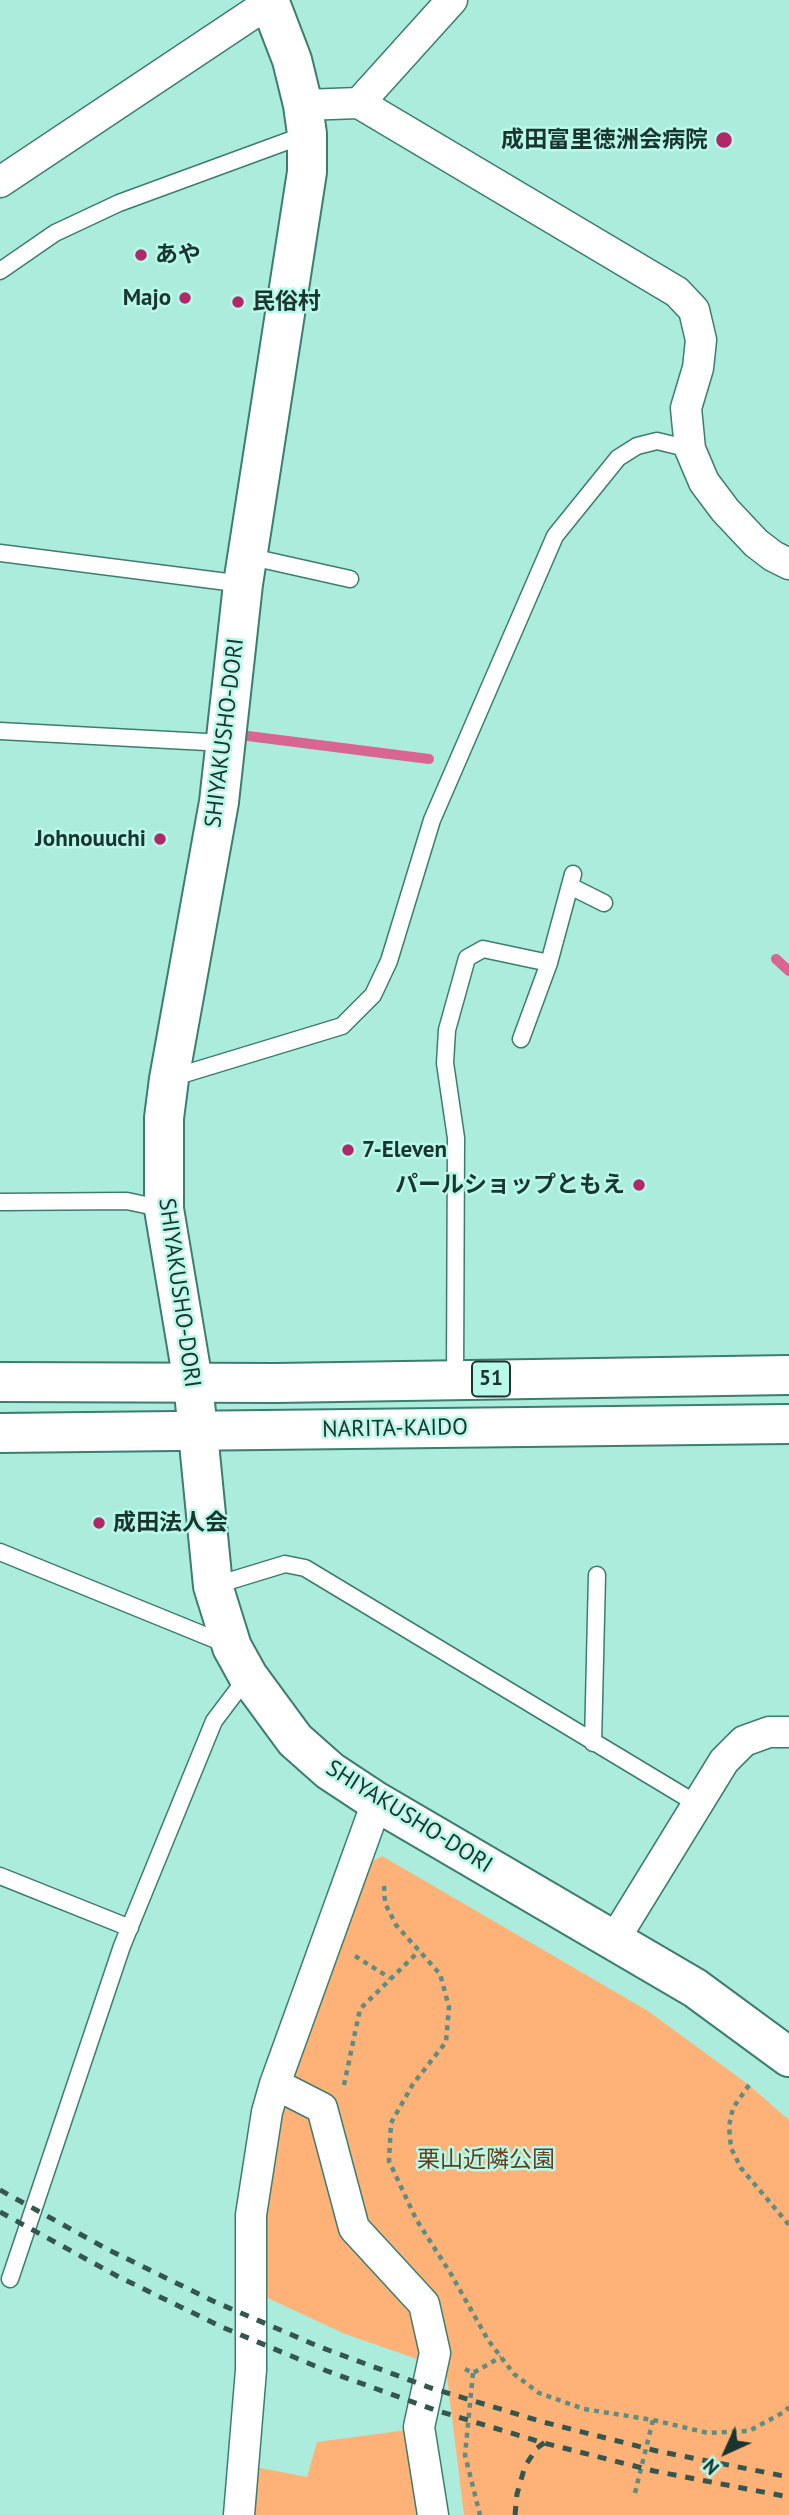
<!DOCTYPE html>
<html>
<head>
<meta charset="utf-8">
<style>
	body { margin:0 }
	#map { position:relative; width:789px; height:2515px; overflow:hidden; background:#abecdc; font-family:"PT Sans",sans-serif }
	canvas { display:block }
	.north { position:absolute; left:691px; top:2417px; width:70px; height:70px; -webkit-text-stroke:5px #b8f9e9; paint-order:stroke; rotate:225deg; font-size:19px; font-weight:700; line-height:28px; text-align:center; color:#1a342e }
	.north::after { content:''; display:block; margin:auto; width:24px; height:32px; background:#1a342e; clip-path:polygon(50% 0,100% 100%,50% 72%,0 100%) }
</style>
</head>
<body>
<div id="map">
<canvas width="789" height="2515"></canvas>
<div class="north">N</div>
</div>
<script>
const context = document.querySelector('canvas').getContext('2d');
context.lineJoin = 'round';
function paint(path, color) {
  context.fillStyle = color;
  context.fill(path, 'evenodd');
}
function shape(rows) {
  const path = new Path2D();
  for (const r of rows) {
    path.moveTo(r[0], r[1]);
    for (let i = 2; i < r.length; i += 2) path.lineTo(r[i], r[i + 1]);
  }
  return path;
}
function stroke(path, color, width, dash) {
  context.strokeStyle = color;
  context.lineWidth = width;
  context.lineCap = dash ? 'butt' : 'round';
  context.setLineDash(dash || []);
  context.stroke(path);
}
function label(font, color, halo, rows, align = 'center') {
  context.font = font + ' "PT Sans","Noto Sans JP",sans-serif';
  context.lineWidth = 5;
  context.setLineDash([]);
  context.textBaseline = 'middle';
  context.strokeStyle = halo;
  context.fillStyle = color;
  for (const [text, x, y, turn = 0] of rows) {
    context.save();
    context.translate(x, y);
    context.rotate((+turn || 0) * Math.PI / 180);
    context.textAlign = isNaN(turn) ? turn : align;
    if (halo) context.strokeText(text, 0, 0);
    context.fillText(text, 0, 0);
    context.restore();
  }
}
const green = shape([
	[382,1856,648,2011,749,2085,789,2120,789,2515,464,2515,446,2369,345,2334,259,2294,262,2198,275,2114,373,1861],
	[407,2430,416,2515,246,2515,250,2466,307,2477,317,2442]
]);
const stream = shape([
	[248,736,429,759],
	[776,959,789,971]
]);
const path = shape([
	[384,1886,385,1903,396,1925,440,1974,449,2007,446,2042,413,2084,391,2123,389,2161,416,2219,451,2274,488,2340,514,2374,539,2393,584,2409,653,2420,708,2433,749,2431,784,2412,789,2407],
	[355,1956,390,1978],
	[344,2085,360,2009,419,1951],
	[749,2085,733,2108,729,2126,731,2148,741,2168,789,2225],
	[465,2369,473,2373,501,2357],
	[473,2373,465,2455,480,2515],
	[635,2493,653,2420]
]);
const lane = shape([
	[0,271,55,233,119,203,307,134],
	[0,553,243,584],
	[247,556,350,579],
	[0,731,225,743],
	[570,886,604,903],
	[521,1039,549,963,573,874],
	[171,1078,342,1026,373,995,389,961,432,820,555,536,618,458,637,446,657,441,690,449],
	[0,1202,127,1201,164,1209],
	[455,1380,456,1138,445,1063,447,1030,467,958,483,949,549,963],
	[0,1552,226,1644],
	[213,1586,285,1564,305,1568,697,1804],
	[593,1743,597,1575],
	[0,1876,130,1928],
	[10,2279,122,1946,214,1721,248,1676]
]);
const street = shape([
	[359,103,452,0],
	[303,105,359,103,677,292,694,310,701,340,698,368,686,408,690,449,704,482,725,510,756,543,773,556,789,564],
	[0,182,270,2],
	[614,1940,724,1761,744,1741,769,1732,789,1732],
	[275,2084,322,2108,354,2228,424,2304,435,2353,419,2427,433,2515],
	[239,2515,251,2370,251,2215,267,2112,275,2084,377,1802]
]);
const secondary = shape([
	[269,0,292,60,303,105,307,134,307,172,243,584,219,802,169,1079,164,1118,164,1209,193,1382,213,1586,232,1647,248,1676,295,1740,330,1771,377,1802,695,1988,789,2057]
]);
const highway = shape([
	[0,1382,276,1383,789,1375],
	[0,1433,789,1424]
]);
const rail = shape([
	[0,2190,107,2249,213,2301,320,2347,431,2388,543,2422,657,2451,789,2477],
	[0,2212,119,2277,222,2327,327,2371,435,2410,544,2443,654,2471,789,2497],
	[515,2515,517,2494,525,2466,537,2448,548,2440]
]);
const markers = [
	[724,140,9,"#b12868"],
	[141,255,7,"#b12868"],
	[185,298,7,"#b12868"],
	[238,302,7,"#b12868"],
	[160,839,7,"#b12868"],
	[348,1150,7,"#b12868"],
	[639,1185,7,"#b12868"],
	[99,1523,7,"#b12868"]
];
const shields = [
	[491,1379,38]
];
const shieldNames = [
	["51",491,1379]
];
const poiNames = [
	["成田富里徳洲会病院",708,140],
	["あや",155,255,"left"],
	["Majo",171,298],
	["民俗村",252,302,"left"],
	["Johnouuchi",146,839],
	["7-Eleven",362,1150,"left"],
	["パールショップともえ",625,1185],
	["成田法人会",113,1523,"left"]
];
const streetNames = [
	["SHIYAKUSHO-DORI",225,733,-83],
	["SHIYAKUSHO-DORI",179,1293,82],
	["NARITA-KAIDO",395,1429,-1],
	["SHIYAKUSHO-DORI",409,1817,32]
];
const parkNames = [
	["栗山近隣公園",486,2160]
];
paint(green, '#feb278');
stroke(stream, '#d96592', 10);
stroke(lane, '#3d7d6f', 19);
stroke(street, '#3d7d6f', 33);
stroke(secondary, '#3d7d6f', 42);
stroke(highway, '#3d7d6f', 42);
stroke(path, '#608d82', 4.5, [5, 5]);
stroke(lane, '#fff', 16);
stroke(street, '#fff', 30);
stroke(secondary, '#fff', 38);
stroke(highway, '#fff', 38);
stroke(rail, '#35564e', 5, [9, 9]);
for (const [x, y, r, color] of markers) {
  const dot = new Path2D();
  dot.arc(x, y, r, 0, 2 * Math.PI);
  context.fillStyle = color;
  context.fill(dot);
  stroke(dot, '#b8f9e9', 2.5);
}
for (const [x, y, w] of shields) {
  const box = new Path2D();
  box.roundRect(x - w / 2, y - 17.5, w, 35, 5);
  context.fillStyle = '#b8f9e9';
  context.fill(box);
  stroke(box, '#1a342e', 2);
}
label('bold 21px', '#1a342e', null, shieldNames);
label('bold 23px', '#1a342e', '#b8f9e9', poiNames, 'right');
label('23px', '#1a342e', '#b8f9e9', streetNames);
label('23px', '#653d1d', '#b8f9e9', parkNames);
</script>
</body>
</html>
